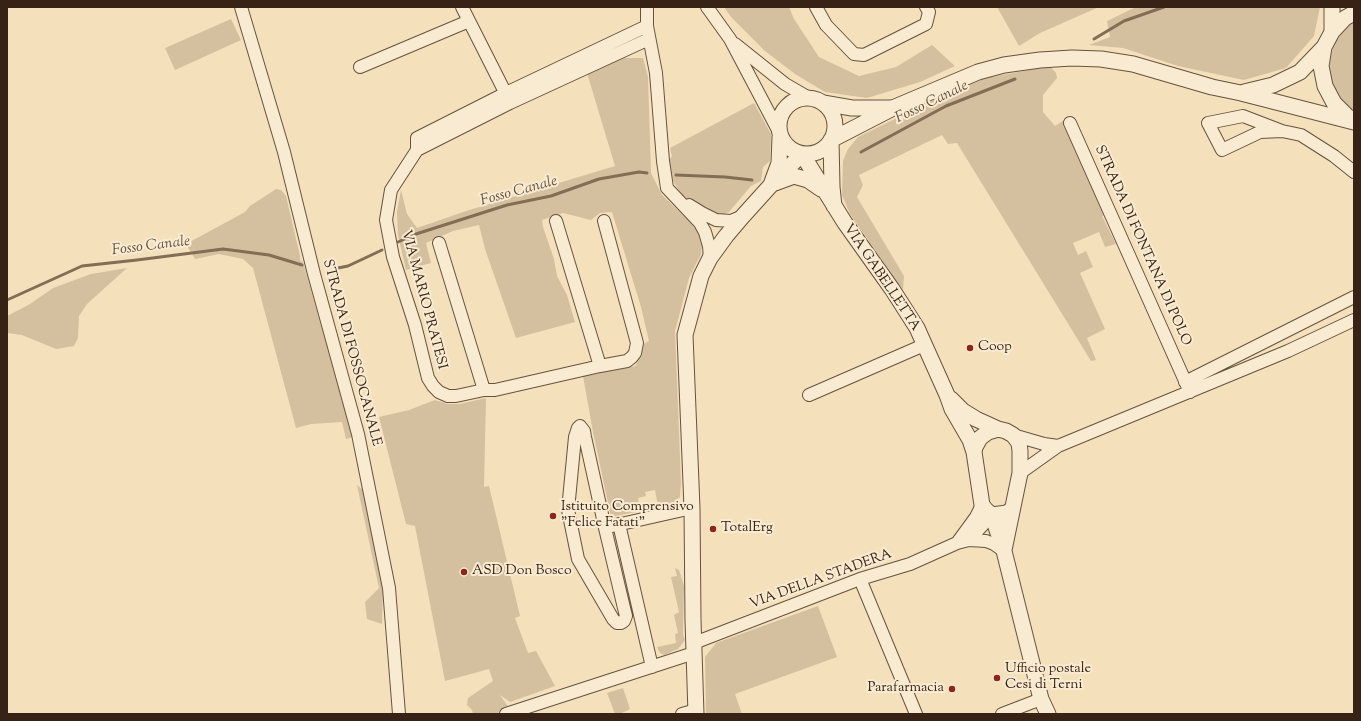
<!DOCTYPE html>
<html>
<head>
<meta charset="utf-8">
<style>
	body { margin:0 }
	#map { position:relative; width:1361px; height:721px; overflow:hidden; background:#f4e0ba; font-family:"Sorts Mill Goudy",serif }
	canvas { display:block }
	.frame { position:absolute; inset:0; border:8px solid #382215; pointer-events:none }
</style>
</head>
<body>
<div id="map">
<canvas width="1361" height="721"></canvas>
<div class="frame"></div>
</div>
<script>
const context = document.querySelector('canvas').getContext('2d');
context.lineJoin = 'round';
function paint(path, color) {
  context.fillStyle = color;
  context.fill(path, 'evenodd');
}
function shape(rows) {
  const path = new Path2D();
  for (const r of rows) {
    if (r.length === 3) {
      path.moveTo(r[0] + r[2], r[1]);
      path.arc(r[0], r[1], r[2], 0, 2 * Math.PI);
      continue;
    }
    path.moveTo(r[0], r[1]);
    for (let i = 2; i < r.length; i += 2) path.lineTo(r[i], r[i + 1]);
  }
  return path;
}
function stroke(path, color, width, dash) {
  context.strokeStyle = color;
  context.lineWidth = width;
  context.lineCap = dash ? 'butt' : 'round';
  context.setLineDash(dash || []);
  context.stroke(path);
}
function label(font, color, halo, rows, align = 'center') {
  context.font = font + ' "Sorts Mill Goudy",serif';
  context.lineWidth = 4;
  context.setLineDash([]);
  context.textBaseline = 'middle';
  context.strokeStyle = halo;
  context.fillStyle = color;
  for (const [text, x, y, turn = 0] of rows) {
    context.save();
    context.translate(x, y);
    context.rotate((+turn || 0) * Math.PI / 180);
    context.textAlign = isNaN(turn) ? turn : align;
    if (halo) context.strokeText(text, 0, 0);
    context.fillText(text, 0, 0);
    context.restore();
  }
}
const green = shape([
	[724,7,789,7,794,19,819,57,859,76,896,67,932,45,955,66,920,82,867,98,825,92,795,74,765,51,731,17],
	[997,7,1099,7,1040,33,1019,46],
	[1136,7,1320,7,1314,36,1286,68,1244,80,1178,66,1123,48,1089,45,1110,37,1107,21],
	[231,19,241,40,175,70,165,48],
	[1354,23,1354,111,1345,104,1334,90,1329,73,1330,55,1337,39,1349,26],
	[622,58,643,58,648,77,651,173,662,195,690,222,698,232,702,244,701,254,689,278,675,331,681,483,680,497,673,503,658,506,655,490,645,492,646,496,638,498,640,511,611,517,593,432,583,376,635,366,641,357,642,345,649,341,641,307,612,212,600,213,591,220,563,213,542,220,543,227,554,259,557,276,567,295,575,322,516,338,485,249,479,225,453,231,426,243,431,263,406,270,398,235,397,212,401,190,407,214,417,228,466,211,615,166,587,73],
	[1050,66,1056,73,1057,78,1043,95,1043,112,1055,126,1064,120,1106,215,1102,216,1116,244,1105,247,1099,232,1073,243,1078,255,1086,251,1093,267,1080,273,1105,329,1087,338,1096,360,1091,361,957,143,948,144,942,135,859,175,863,185,857,197,904,276,903,290,850,214,842,195,843,161,848,149,858,137,952,91,981,79],
	[754,103,771,134,770,161,763,167,761,181,751,186,729,212,722,215,697,206,681,194,672,179,668,161,672,156,670,148],
	[276,189,281,190,286,196,300,256,300,260,303,262,353,437,346,439,342,422,311,424,296,428,253,268,243,259,219,254,195,259,186,244,245,212,250,206],
	[127,268,87,304,79,316,78,338,74,346,56,349,22,335,7,333,7,316,30,304,53,288,91,274],
	[486,398,484,487,489,486,494,507,520,616,515,618,528,653,536,651,555,686,510,702,500,695,509,708,495,714,473,714,472,710,467,705,468,698,493,681,489,669,445,681,415,526,406,524,379,417,409,410,435,400,448,404,459,404],
	[357,485,363,490,383,590,382,624,367,619,365,602,379,588],
	[675,568,679,570,684,586,683,634,685,640,678,649,664,655,660,653,657,647,676,643,675,634,678,633,674,615,679,612,671,577,677,576],
	[818,606,837,657,735,694,742,714,706,714,705,657,716,643],
	[623,688,630,709,620,714,615,714,607,693]
]);
const stream = shape([
	[1094,39,1124,21,1164,7],
	[861,152,946,106,1015,79],
	[676,175,725,177,752,180],
	[398,242,416,234,507,205,551,196,599,179,639,172,647,173],
	[338,268,348,266,382,250],
	[7,300,82,266,137,260,223,249,269,255,302,265]
]);
const minor = shape([
	[241,7,284,152,314,274,358,434,389,588,399,714],
	[462,7,509,100],
	[647,7,647,26,656,73,663,161,667,188,700,223,705,232,709,246,710,258],
	[707,7,730,39,778,130],
	[816,7,826,25,854,54,864,55,926,24,929,12,926,7],
	[735,44,785,84,809,98],
	[360,67,469,21],
	[1070,123,1190,392],
	[1282,131,1260,132,1222,150,1208,123,1243,116,1282,131,1301,135,1334,156,1354,172],
	[417,150,510,103,649,39],
	[689,205,702,213,716,220,731,221,743,216],
	[556,221,600,366],
	[604,221,637,343,635,353,632,357,627,361,600,366,495,390,484,390,456,396,448,396,439,392,433,386,428,378,415,325,393,257,386,220,391,190,417,150,417,138,506,93,647,26],
	[439,243,484,390],
	[1185,382,1354,297],
	[809,395,924,345],
	[580,426,584,431,585,437,605,528,624,608,626,616,624,621,621,623,617,623,613,619,578,559,568,510,575,437,578,428,580,426],
	[1013,435,1044,444,1058,446],
	[1020,473,1058,446,1288,351,1354,320],
	[619,524,652,667],
	[612,526,692,508],
	[969,540,992,515],
	[957,543,976,517,982,505],
	[860,579,916,714],
	[694,643,860,579,910,564,957,543,969,540,986,541,994,544,1004,551],
	[506,714,694,653],
	[682,714,696,710],
	[1002,714,1041,699]
]);
const tertiary = shape([
	[1332,32,1332,7],
	[1244,92,1273,85,1300,72,1324,47],
	[807,126,28],
	[823,103,852,108,891,108],
	[1353,119,1348,117,1334,103,1325,86,1321,66,1324,47,1332,32,1345,18,1354,13],
	[802,154,845,223,892,289,917,328,947,395,952,409,970,440,974,452,982,505,986,510,992,515,1007,513,1012,509],
	[772,182,779,163,780,137],
	[775,183,794,176,808,180,821,189],
	[834,206,832,187,831,140,895,107,978,72,1004,65,1040,60,1072,58,1101,59,1133,64,1212,87,1241,93,1354,122],
	[951,399,963,411,976,419,998,429,1006,431,1013,435,1019,443,1020,451,1020,473,1004,550],
	[974,452,975,447,980,438,988,432,998,429],
	[992,515,1004,551,1041,699,1048,714],
	[696,714,693,620,692,508,685,335,701,276,710,258,726,236,743,216,771,185,802,154]
]);
const markers = [
	[970,348,4,"#8f2418"],
	[553,516,4,"#8f2418"],
	[713,529,4,"#8f2418"],
	[464,572,4,"#8f2418"],
	[997,678,4,"#8f2418"],
	[952,689,4,"#8f2418"]
];
const streetNames = [
	["STRADA DI FONTANA DI POLO",1142,246,66],
	["VIA GABELLETTA",881,278,56],
	["VIA MARIO PRATESI",423,300,75],
	["STRADA DI FOSSOCANALE",351,353,75],
	["VIA DELLA STADERA",821,580,-20]
];
const poiNames = [
	["Coop",978,348],
	["Istituito Comprensivo",561,508],
	["\"Felice Fatati\"",561,524],
	["TotalErg",721,529],
	["ASD Don Bosco",472,572],
	["Ufficio postale",1005,670],
	["Cesi di Terni",1005,686],
	["Parafarmacia",944,689,"right"]
];
const waterNames = [
	["Fosso Canale",932,103,-26],
	["Fosso Canale",519,192,-15],
	["Fosso Canale",151,247,-7]
];
paint(green, '#d4c09e');
stroke(stream, '#826d56', 3);
stroke(minor, '#67523e', 14);
stroke(tertiary, '#67523e', 17);
stroke(minor, '#f8ebd2', 12);
stroke(tertiary, '#f8ebd2', 15);
for (const [x, y, r, color] of markers) {
  const dot = new Path2D();
  dot.arc(x, y, r, 0, 2 * Math.PI);
  context.fillStyle = color;
  context.fill(dot);
  stroke(dot, '#f8ebd2', 1.5);
}
label('14px', '#382215', '#f8ebd2', streetNames);
label('14px', '#382215', '#f8ebd2', poiNames, 'left');
label('italic 15px', '#634e3b', '#f8ebd2', waterNames);
</script>
</body>
</html>
